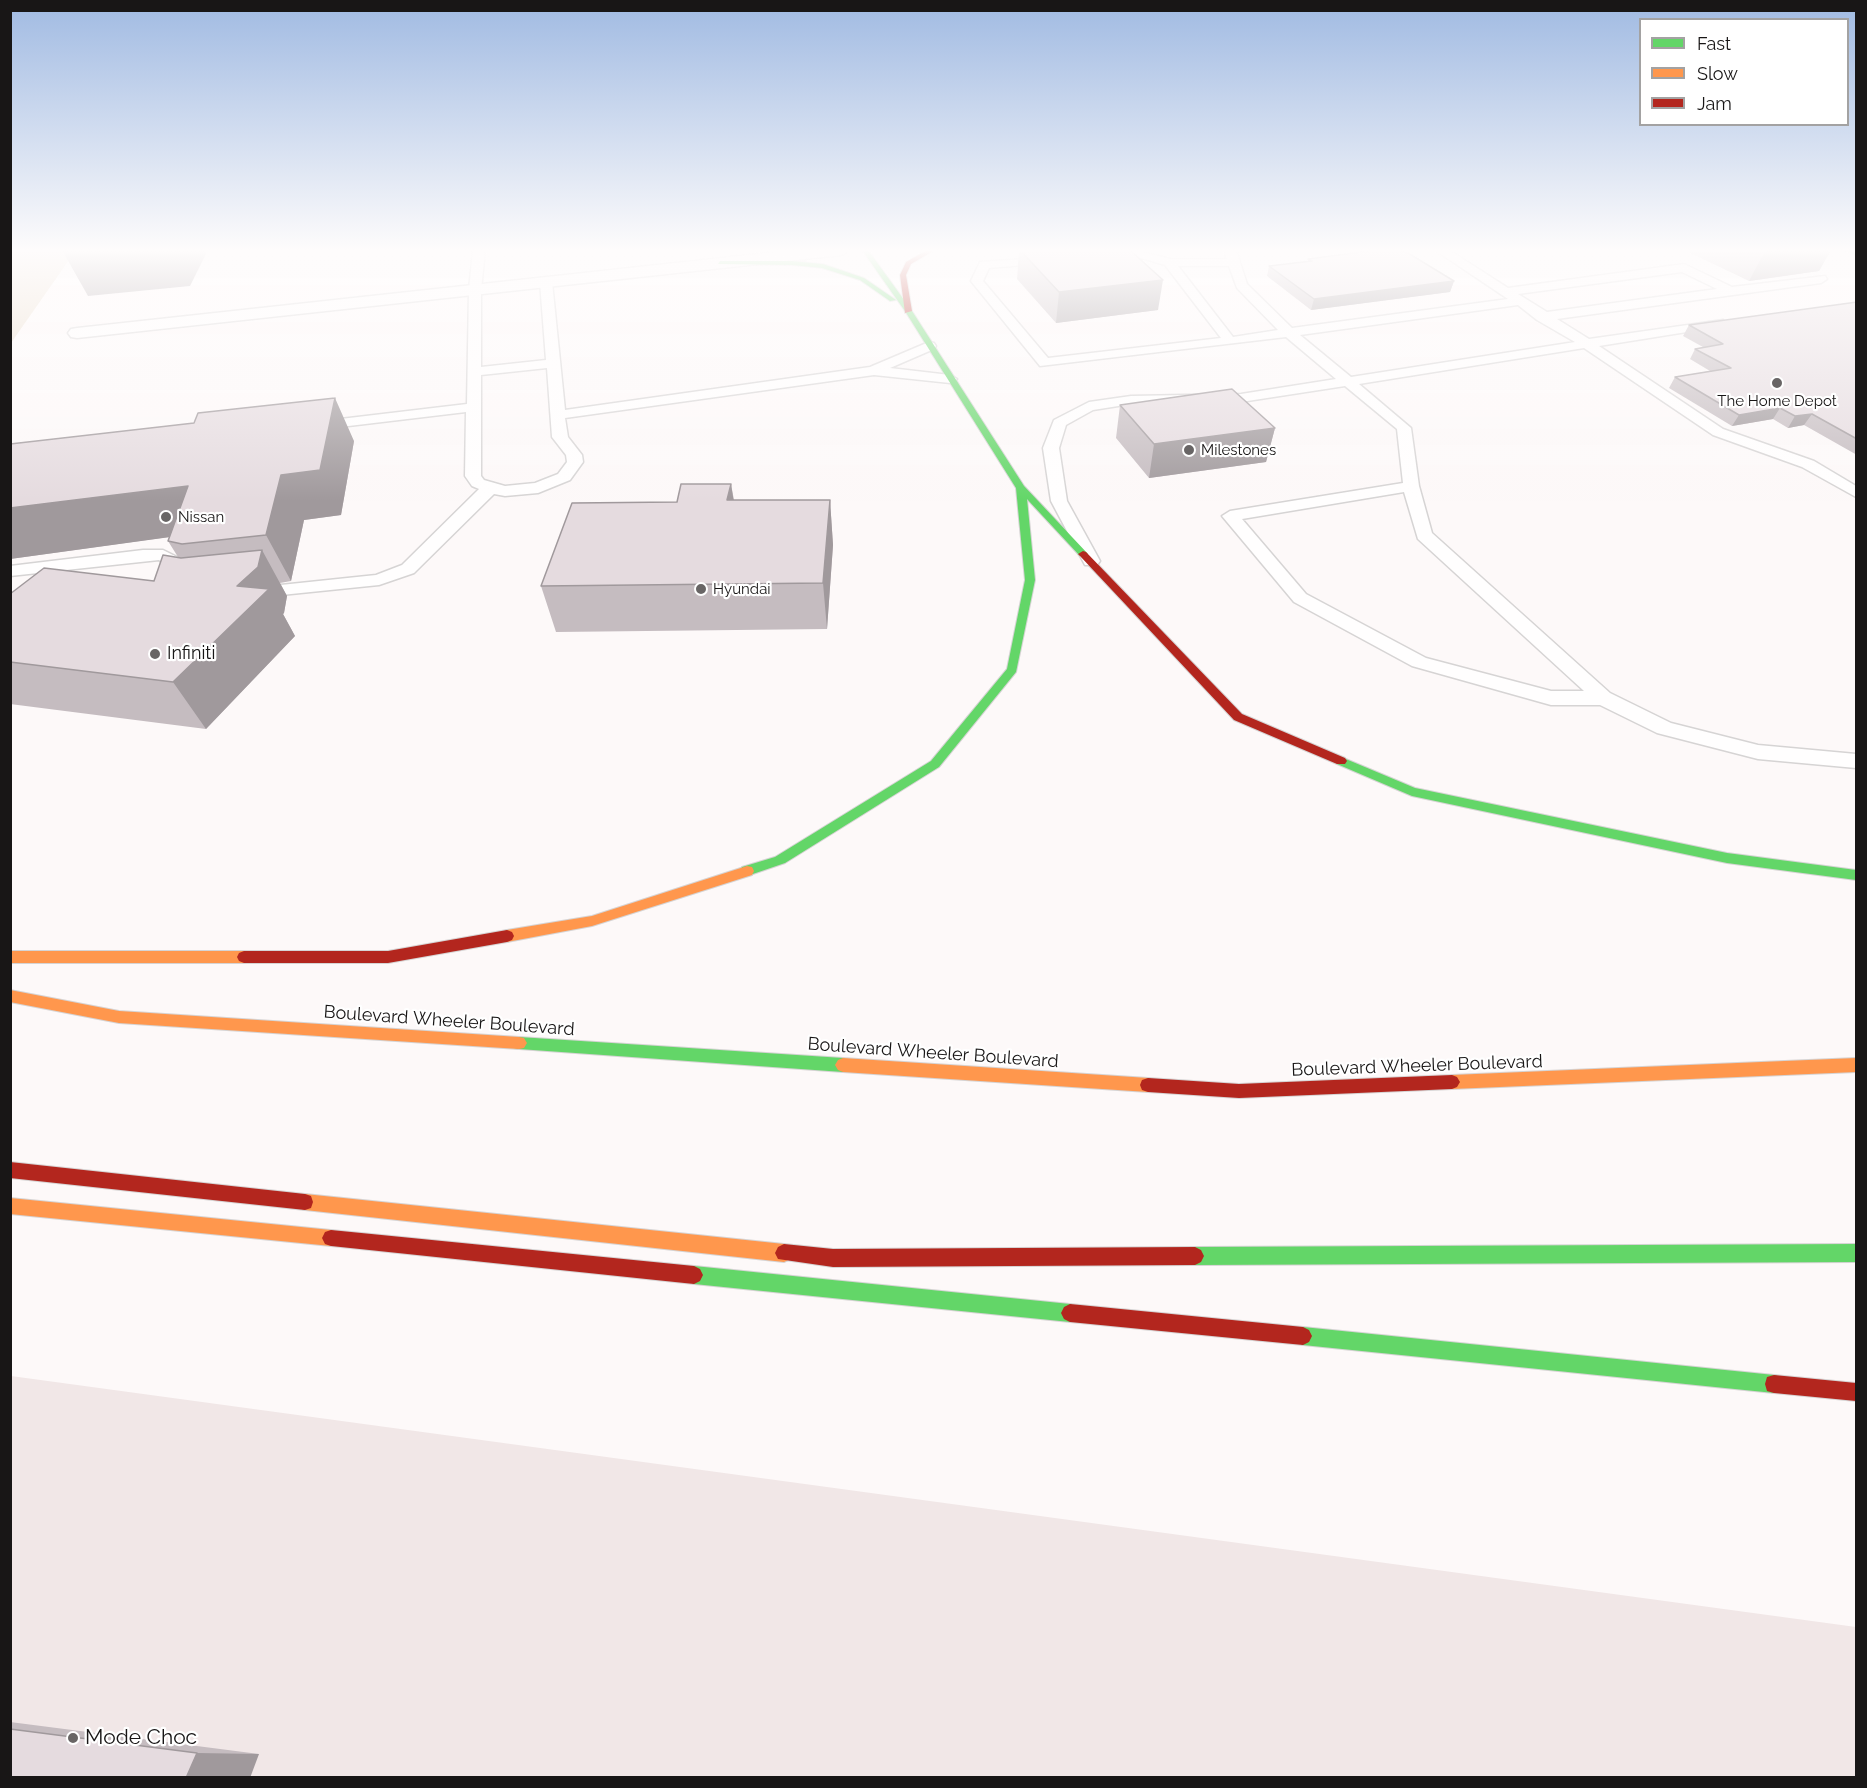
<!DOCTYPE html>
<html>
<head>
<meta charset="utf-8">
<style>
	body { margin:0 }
	#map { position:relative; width:1867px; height:1788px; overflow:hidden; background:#fdf9f9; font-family:Raleway,sans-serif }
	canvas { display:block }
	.frame { position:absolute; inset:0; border:12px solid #181616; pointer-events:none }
	.legend { position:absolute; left:1639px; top:18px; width:210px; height:108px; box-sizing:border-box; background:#fff; border:2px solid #a3a2a2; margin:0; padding:8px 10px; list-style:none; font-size:18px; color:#181616 }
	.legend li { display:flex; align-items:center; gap:12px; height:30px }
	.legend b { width:30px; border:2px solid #a3a2a2 }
</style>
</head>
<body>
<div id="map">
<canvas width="1867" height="1788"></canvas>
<div class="frame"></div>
<ul class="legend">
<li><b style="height:8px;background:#63d668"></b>Fast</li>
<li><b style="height:8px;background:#ff974d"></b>Slow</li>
<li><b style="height:8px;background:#b3261e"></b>Jam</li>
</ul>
</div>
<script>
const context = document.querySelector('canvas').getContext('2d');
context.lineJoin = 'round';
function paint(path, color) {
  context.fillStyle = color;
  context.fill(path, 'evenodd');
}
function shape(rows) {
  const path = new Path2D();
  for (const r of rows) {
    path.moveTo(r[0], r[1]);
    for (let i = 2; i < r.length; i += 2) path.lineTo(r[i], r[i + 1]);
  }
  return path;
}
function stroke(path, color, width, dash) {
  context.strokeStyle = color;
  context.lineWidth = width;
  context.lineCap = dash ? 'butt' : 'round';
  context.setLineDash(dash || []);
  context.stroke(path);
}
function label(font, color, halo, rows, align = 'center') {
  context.font = font + ' Raleway,sans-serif';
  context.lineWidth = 4.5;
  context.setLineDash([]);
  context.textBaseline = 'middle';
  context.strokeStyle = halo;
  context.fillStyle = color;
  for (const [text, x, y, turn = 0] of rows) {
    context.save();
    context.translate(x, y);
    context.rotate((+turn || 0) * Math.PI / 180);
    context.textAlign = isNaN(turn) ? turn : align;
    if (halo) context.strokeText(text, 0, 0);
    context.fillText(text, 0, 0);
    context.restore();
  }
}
const built = shape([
	[11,1376,1856,1627,1856,1777,11,1778]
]);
const forest = shape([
	[11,250,76,250,11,343]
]);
const lane = shape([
	[473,250,485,250,481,290,481,367,546,360,540,282,546,278,552,282,565,410,870,367,929,342,934,343,936,346,934,349,890,368,950,375,957,379,950,383,874,375,565,418,568,437,582,455,583,462,570,480,538,493,505,496,494,494,414,573,379,585,252,598,246,597,243,593,246,589,252,588,376,575,402,565,479,489,472,486,465,476,466,412,315,430,308,426,315,422,467,404,469,290,473,250],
	[547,368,552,437,566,455,567,462,558,474,535,483,505,486,484,480,481,476,481,375,547,368],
	[1224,250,1236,250,1247,284,1292,328,1508,299,1435,250,1449,250,1508,288,1684,264,1732,287,1825,276,1827,279,1821,283,1557,319,1589,339,1723,320,1724,323,1718,327,1599,346,1723,429,1814,461,1856,486,1856,497,1802,467,1713,435,1584,348,1359,384,1411,428,1419,486,1432,533,1610,693,1671,723,1758,745,1856,754,1856,768,1758,759,1657,733,1600,705,1551,705,1412,666,1294,602,1222,516,1230,511,1403,483,1397,429,1345,386,1241,402,1131,404,1093,410,1066,425,1059,448,1067,501,1100,561,1097,565,1085,565,1051,501,1043,448,1054,420,1089,402,1131,396,1241,394,1336,379,1286,337,1040,366,971,281,980,262,1053,257,1053,261,1049,263,989,268,983,281,1048,358,1221,338,1165,265,1138,257,1102,257,1096,254,1102,251,1139,251,1170,259,1227,259,1224,250],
	[1178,266,1229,266,1237,288,1278,330,1233,337,1178,266],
	[1682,272,1717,289,1547,312,1518,294,1682,272],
	[1518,305,1537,320,1575,342,1351,377,1300,335,1518,305],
	[1404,492,1418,539,1584,691,1551,691,1426,658,1306,594,1242,519,1404,492],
	[143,550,163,550,177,557,184,582,181,586,169,586,163,563,159,560,10,576,10,566,143,550]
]);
const street = shape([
	[795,250,850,250,842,255,77,338,71,337,68,333,71,329,77,328,795,250]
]);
const fast = shape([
	[862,250,868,250,912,311,1024,486,1088,554,1080,556,1027,499,1035,580,1016,672,939,767,785,863,747,876,742,875,740,871,742,867,775,857,931,761,1007,669,1025,580,1016,488,905,311,862,250],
	[1845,250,1854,250,1856,252,1856,256,1845,250],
	[720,261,792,261,823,264,864,278,896,300,890,301,860,280,822,268,792,265,718,264,720,261],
	[1341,757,1415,788,1727,853,1856,870,1856,880,1727,863,1412,796,1337,764,1335,761,1341,757],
	[519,1037,843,1058,848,1060,851,1065,848,1070,843,1072,519,1049,514,1048,511,1043,514,1038,519,1037],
	[1856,1244,1856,1262,1195,1265,1189,1262,1186,1256,1189,1250,1195,1247,1856,1244],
	[694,1266,1070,1304,1076,1307,1079,1313,1076,1319,1070,1322,694,1284,688,1281,685,1275,688,1269,694,1266],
	[1303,1327,1774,1375,1781,1377,1783,1384,1781,1391,1774,1393,1303,1345,1297,1342,1294,1336,1297,1330,1303,1327]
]);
const slow = shape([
	[747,866,752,867,754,871,752,875,592,926,507,942,502,940,500,936,502,932,507,930,592,916,747,866],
	[10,951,244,951,249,953,251,957,249,961,244,963,10,963,10,951],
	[10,990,119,1011,519,1037,524,1038,527,1043,524,1048,519,1049,119,1023,10,1002,10,990],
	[843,1058,1148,1078,1154,1080,1156,1085,1154,1090,1148,1092,843,1072,838,1070,835,1065,838,1060,843,1058],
	[1856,1058,1856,1072,1452,1089,1447,1087,1444,1082,1447,1077,1452,1075,1856,1058],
	[305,1194,784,1244,790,1247,793,1253,790,1259,784,1262,305,1210,299,1208,297,1202,299,1196,305,1194],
	[10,1198,331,1230,337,1232,340,1238,337,1244,331,1246,10,1214,10,1198]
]);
const jam = shape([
	[927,250,935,250,911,264,906,275,912,311,905,313,900,275,906,262,927,250],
	[1083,551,1086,552,1242,714,1345,758,1347,761,1345,764,1337,764,1234,720,1080,556,1078,554,1083,551],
	[507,930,512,932,514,936,512,940,507,942,388,963,244,963,239,961,237,957,239,953,244,951,388,951,507,930],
	[1452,1075,1457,1077,1460,1082,1457,1087,1452,1089,1239,1098,1148,1092,1142,1090,1140,1085,1142,1080,1148,1078,1239,1084,1452,1075],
	[10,1162,305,1194,311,1196,313,1202,311,1208,305,1210,10,1178,10,1162],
	[331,1230,694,1266,700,1269,703,1275,700,1281,694,1284,331,1246,325,1244,322,1238,325,1232,331,1230],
	[784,1244,833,1249,1195,1247,1201,1250,1204,1256,1201,1262,1195,1265,833,1267,778,1259,775,1253,778,1247,784,1244],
	[1070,1304,1303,1327,1309,1330,1312,1336,1309,1342,1303,1345,1070,1322,1064,1319,1061,1313,1064,1307,1070,1304],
	[1774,1375,1856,1383,1856,1401,1774,1393,1767,1391,1765,1384,1767,1377,1774,1375]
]);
const wall = shape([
	[1019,250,1130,250,1158,310,1056,323,1017,279],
	[1689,250,1831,250,1819,271,1749,281,1688,252],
	[1308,259,1454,281,1450,292,1311,310,1267,276,1269,266,1308,261],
	[1857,302,1857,455,1804,425,1788,428,1773,419,1732,426,1669,388,1675,377,1710,371,1690,359,1695,349,1703,347,1683,336,1689,325],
	[1120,405,1275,428,1266,462,1149,478,1116,438],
	[354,441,341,515,304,520,291,581,280,583,287,596,284,613,283,614,295,636,206,729,10,704,10,594,154,581,178,557,168,541,169,537,10,559,10,444],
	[731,484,734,500,830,500,833,545,827,629,556,632,541,586,677,502],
	[10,1722,259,1754,10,1778]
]);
const shadedWall = shape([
	[62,250,208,250,190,286,88,296],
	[1773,250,1831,250,1819,271,1749,281,1765,251],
	[1163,280,1158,310,1056,323,1059,292],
	[1454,281,1450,292,1311,310,1314,299],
	[335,398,354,441,341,515,304,520,291,581,266,535,281,475],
	[1780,408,1773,419,1732,426,1739,415],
	[1812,414,1804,425,1788,428,1795,416],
	[1275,428,1266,462,1149,478,1154,444],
	[731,484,738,529,727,500],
	[188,486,214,531,10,559,10,508],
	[830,500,833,545,827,629,823,583],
	[262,550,287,596,284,613,283,614,295,636,206,729,173,682],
	[197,1753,259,1754,250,1778,186,1778]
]);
const building = shape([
	[1020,250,1130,250,1163,280,1059,292,1020,250],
	[1377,250,1395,250,1408,253,1454,281,1314,299,1269,266,1312,261,1308,259,1377,250],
	[1857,302,1857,439,1812,414,1795,416,1780,408,1739,415,1675,377,1731,368,1695,349,1723,344,1689,325,1857,302],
	[1232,389,1275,428,1154,444,1120,405,1232,389],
	[335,398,320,470,281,475,266,535,182,544,168,541,188,486,10,508,10,444,194,423,198,413,335,398],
	[681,484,731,484,727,500,830,500,823,583,541,586,572,503,677,502,681,484],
	[262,550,258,567,237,586,269,589,173,682,10,662,10,594,44,568,154,581,163,555,181,558,262,550],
	[10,1729,197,1753,186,1778,10,1778,10,1729]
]);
const markers = [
	[1777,383,6,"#686565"],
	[1189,450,6,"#686565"],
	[166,517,6,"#686565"],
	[701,589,6,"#686565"],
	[155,654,6,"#686565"],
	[73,1738,6,"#686565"]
];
const farPoinames = [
	["The Home Depot",1777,401,"center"],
	["Milestones",1201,450],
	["Nissan",178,517],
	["Hyundai",713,589]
];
const poiNames = [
	["Infiniti",167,654]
];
const streetNames = [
	["Boulevard Wheeler Boulevard",449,1021,4],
	["Boulevard Wheeler Boulevard",933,1053,4],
	["Boulevard Wheeler Boulevard",1417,1066,-2]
];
const nearPoinames = [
	["Mode Choc",85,1738]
];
paint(built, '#f1e7e7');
paint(forest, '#e9dcca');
stroke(lane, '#d6d4d4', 3);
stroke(street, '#d6d4d4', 3);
stroke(fast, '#d6d4d4', 2);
stroke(slow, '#d6d4d4', 2);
stroke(jam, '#d6d4d4', 2);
paint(lane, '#fffefe');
paint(street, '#fffefe');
paint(fast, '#63d668');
paint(slow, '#ff974d');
paint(jam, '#b3261e');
paint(wall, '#c5bcc0');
paint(shadedWall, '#a0999c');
paint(building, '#e5dbdf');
stroke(building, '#a0999c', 1.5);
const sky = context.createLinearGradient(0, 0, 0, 501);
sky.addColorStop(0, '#a0bae2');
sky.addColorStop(0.5, '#fefcfc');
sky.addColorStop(1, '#fefcfc00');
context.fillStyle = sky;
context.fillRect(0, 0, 1867, 501);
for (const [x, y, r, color] of markers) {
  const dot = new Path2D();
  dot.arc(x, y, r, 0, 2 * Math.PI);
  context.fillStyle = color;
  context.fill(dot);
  stroke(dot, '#fff', 2);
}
label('15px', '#181616', '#fff', farPoinames, 'left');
label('18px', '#181616', '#fff', poiNames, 'left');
label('18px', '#181616', '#fff', streetNames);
label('21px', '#181616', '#fff', nearPoinames, 'left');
</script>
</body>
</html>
